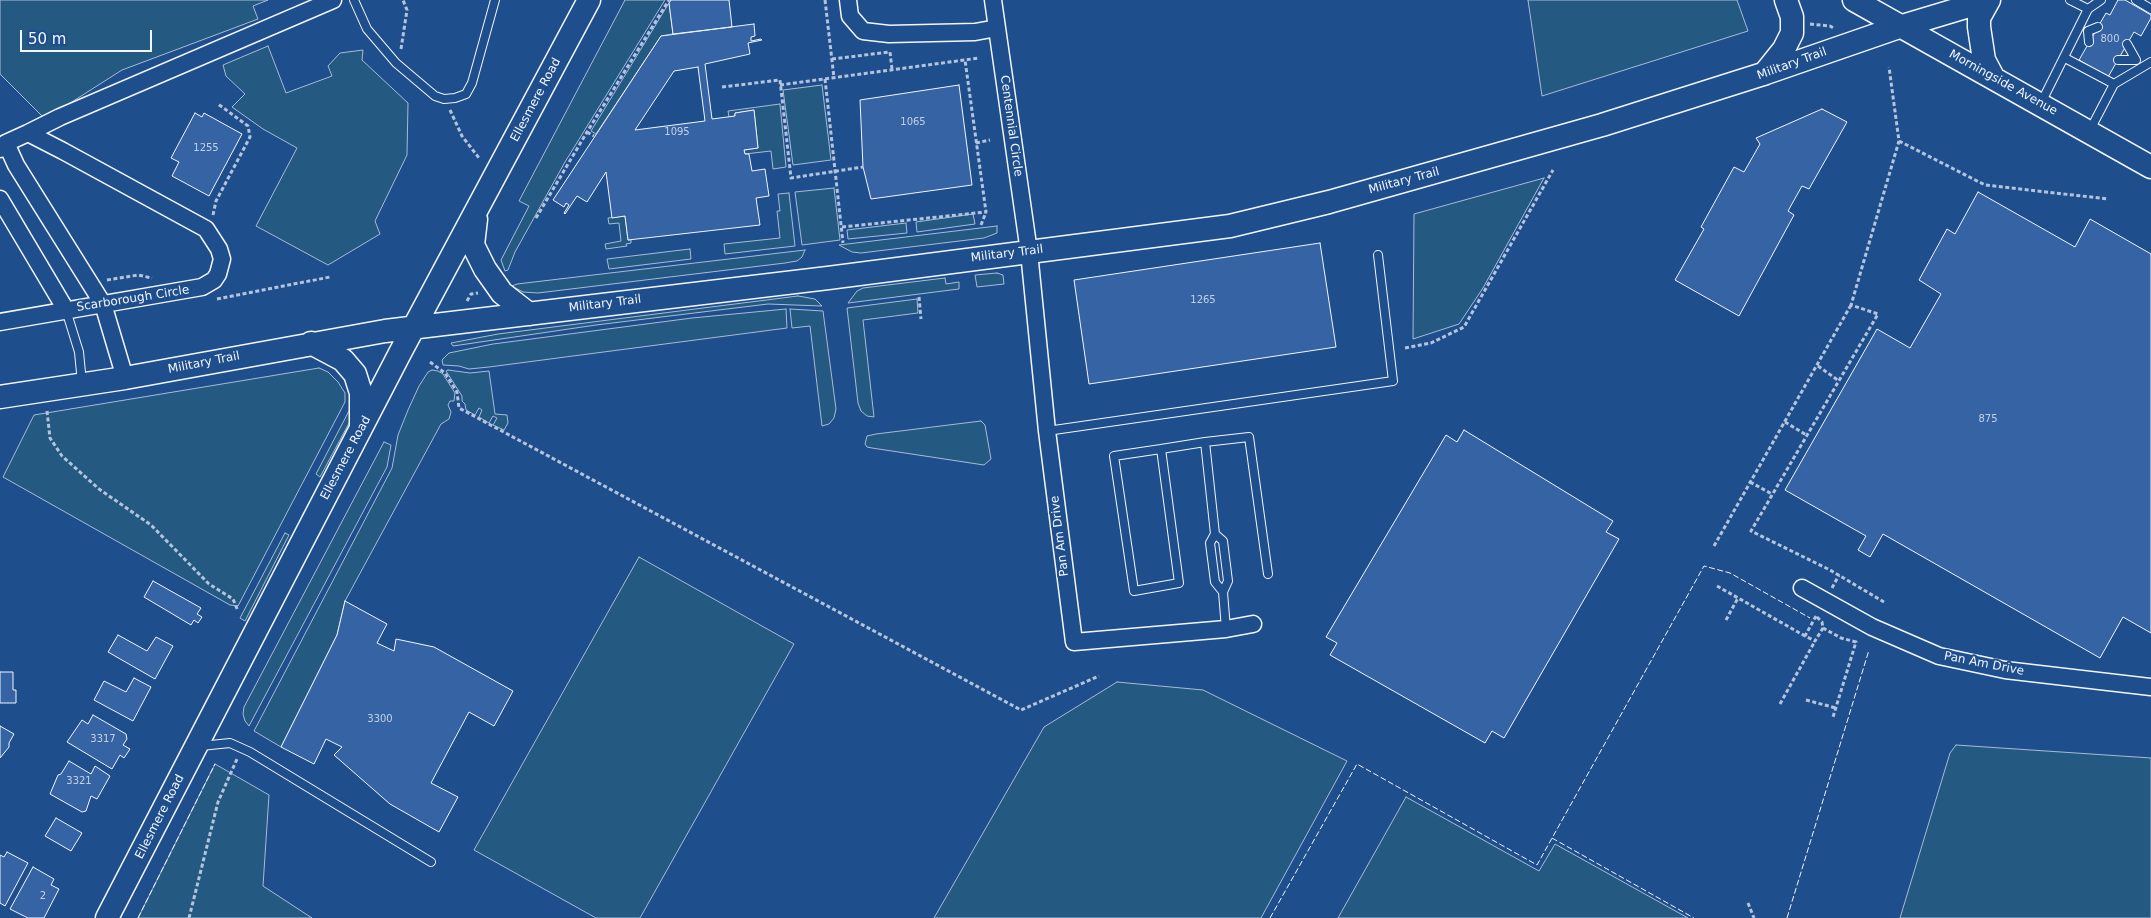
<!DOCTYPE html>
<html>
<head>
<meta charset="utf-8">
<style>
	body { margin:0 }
	#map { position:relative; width:2151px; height:918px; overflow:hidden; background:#1f4e8c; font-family:"DejaVu Sans",sans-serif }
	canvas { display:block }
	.scale { position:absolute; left:20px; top:30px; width:132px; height:22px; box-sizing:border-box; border:2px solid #f2f6ff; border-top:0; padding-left:6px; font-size:15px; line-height:18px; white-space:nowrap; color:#f2f6ff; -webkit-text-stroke:4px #1f4e8c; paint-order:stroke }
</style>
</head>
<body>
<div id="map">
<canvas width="2151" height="918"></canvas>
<div class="scale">50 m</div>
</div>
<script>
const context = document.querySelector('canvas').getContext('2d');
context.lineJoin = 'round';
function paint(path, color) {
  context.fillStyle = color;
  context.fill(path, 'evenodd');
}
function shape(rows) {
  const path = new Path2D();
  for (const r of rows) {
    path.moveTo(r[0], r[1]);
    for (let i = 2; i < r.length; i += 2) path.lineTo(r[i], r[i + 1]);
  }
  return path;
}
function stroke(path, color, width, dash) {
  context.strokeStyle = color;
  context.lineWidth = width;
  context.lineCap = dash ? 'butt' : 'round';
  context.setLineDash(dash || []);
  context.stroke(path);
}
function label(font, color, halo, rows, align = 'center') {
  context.font = font + ' "DejaVu Sans",sans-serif';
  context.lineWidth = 4;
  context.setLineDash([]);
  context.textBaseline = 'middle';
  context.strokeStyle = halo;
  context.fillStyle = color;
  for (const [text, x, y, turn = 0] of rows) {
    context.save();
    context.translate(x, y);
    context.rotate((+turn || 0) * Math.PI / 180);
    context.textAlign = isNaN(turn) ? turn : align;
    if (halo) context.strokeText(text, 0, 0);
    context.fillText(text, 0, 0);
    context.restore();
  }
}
const green = shape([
	[0,0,268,0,253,6,258,19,122,70,45,119,0,74,0,0],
	[625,0,665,0,565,162,515,252,508,270,505,271,501,260,529,206,519,201,625,0],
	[1528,0,1737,0,1748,31,1542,96,1528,0],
	[669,3,673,34,661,36,596,134,591,131,669,3],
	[268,46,286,93,332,76,328,66,340,53,363,50,362,60,408,103,407,155,375,221,380,234,328,265,256,226,297,148,263,129,232,107,245,94,226,76,223,65,268,46],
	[822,85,831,160,793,165,783,90,822,85],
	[780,104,786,167,773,169,771,151,745,154,744,150,758,148,754,110,735,113,735,116,729,117,728,111,780,104],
	[1544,178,1483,288,1459,324,1413,339,1414,214,1544,178],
	[834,188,840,240,802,245,795,192,834,188],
	[789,193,795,246,725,254,724,244,780,238,777,211,780,211,778,194,789,193],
	[973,214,975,224,917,232,916,222,973,214],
	[625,216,628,240,631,240,631,243,626,244,627,246,606,249,605,244,621,241,619,223,609,224,608,218,625,216],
	[906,223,907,233,848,239,847,230,906,223],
	[997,226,997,233,984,238,861,253,852,252,839,245,997,226],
	[690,249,691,259,609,269,607,259,690,249],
	[805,250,802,257,797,261,785,263,538,293,523,292,512,286,517,284,805,250],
	[997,273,1003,275,1004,284,977,287,975,275,997,273],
	[945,278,946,284,959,282,959,289,848,303,857,291,863,288,945,278],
	[798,296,815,299,822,306,768,304,596,325,460,345,453,346,451,343,498,334,798,296],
	[917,299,918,313,863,320,874,417,867,416,861,411,858,403,847,308,917,299],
	[786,309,787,328,489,367,469,369,459,366,443,365,442,360,449,353,493,344,692,318,786,309],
	[790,309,823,311,836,409,834,418,829,424,822,426,810,326,792,328,790,309],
	[319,368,328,372,338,382,345,393,345,402,238,606,230,605,3,477,34,415,319,368],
	[432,370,438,371,443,374,455,393,454,401,450,401,448,405,451,412,449,419,441,424,345,601,337,635,281,747,254,731,392,468,398,435,408,410,419,386,428,372,432,370],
	[448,370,470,373,489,371,495,414,507,415,508,423,504,430,493,425,497,418,493,416,489,423,479,417,482,410,479,408,475,415,466,410,465,404,462,401,462,396,446,371,448,370],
	[350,409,355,412,320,477,316,474,350,409],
	[981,421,985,425,991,459,984,465,872,448,867,447,865,444,867,436,876,434,981,421],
	[384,442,391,445,387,467,249,726,245,721,243,714,244,707,384,442],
	[285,533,289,535,245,621,240,618,285,533],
	[639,557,794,644,640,918,596,918,474,850,639,557],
	[1117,682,1203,690,1347,761,1261,918,934,918,1044,727,1117,682],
	[1956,745,2151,758,2151,918,1900,918,1950,753,1956,745],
	[215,764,269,795,263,886,312,918,138,918,215,764],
	[1406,797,1539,871,1555,844,1688,918,1338,918,1406,797]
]);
const building = shape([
	[671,0,729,0,732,27,673,34,669,3,671,0],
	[2118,0,2125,0,2151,15,2151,18,2141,36,2134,32,2108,77,2079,60,2106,13,2110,15,2118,0],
	[754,24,755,36,751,37,751,41,761,39,762,40,748,43,750,54,705,64,712,119,735,116,735,113,754,110,758,148,744,150,745,154,749,154,752,171,765,169,769,196,756,198,760,225,628,240,625,216,612,218,606,172,587,202,577,196,565,214,564,213,569,205,566,203,564,207,553,200,661,36,754,24],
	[698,67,705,121,635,130,674,71,698,67],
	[959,85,972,185,871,199,863,167,860,100,959,85],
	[1822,109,1847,122,1809,189,1802,186,1788,211,1794,215,1739,316,1675,280,1704,229,1701,227,1734,167,1744,172,1760,144,1756,138,1822,109],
	[195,113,202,117,204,113,242,134,209,196,172,176,179,162,171,158,195,113],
	[1978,192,2075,247,2090,219,2151,254,2151,633,2123,617,2100,658,1883,534,1870,557,1858,550,1866,536,1785,490,1877,329,1910,348,1941,294,1919,280,1947,229,1955,234,1978,192],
	[1320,243,1336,347,1089,384,1074,280,1320,243],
	[1464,430,1613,521,1606,532,1619,539,1504,738,1492,731,1485,743,1330,655,1337,643,1326,637,1446,435,1457,442,1464,430],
	[153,581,201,608,197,614,202,617,198,623,194,620,191,625,144,597,153,581],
	[345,601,387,624,377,643,394,651,396,639,434,647,513,691,494,726,469,712,431,783,458,797,439,832,390,804,334,755,342,747,326,739,314,764,281,747,337,635,345,601],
	[118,635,147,651,156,637,173,646,155,679,108,652,118,635],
	[0,672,13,672,13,690,16,690,16,703,0,703,0,672],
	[134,678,151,687,133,721,94,700,104,681,126,692,134,678],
	[93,715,126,734,127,739,123,745,130,749,124,758,120,755,112,769,67,742,82,720,88,724,93,715],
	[0,726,14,734,9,743,9,747,0,758,0,726],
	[69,761,91,774,95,766,110,776,97,799,91,796,86,811,82,812,50,794,58,775,61,774,69,761],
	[56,818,82,833,71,851,45,836,56,818],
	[7,852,28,863,5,906,0,903,0,855,4,857,7,852],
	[33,867,54,879,51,885,59,889,44,918,28,918,10,909,33,867]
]);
const path = shape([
	[825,0,834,78],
	[1810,24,1830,26,1835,29],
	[401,49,407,10,403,0],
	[832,59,890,52,892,69],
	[825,79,843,243],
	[780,85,979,58],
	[722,87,780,80,791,178,863,167],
	[450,110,462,136,479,158],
	[587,132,594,136],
	[1899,141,1985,185,2108,199],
	[976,143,990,140],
	[213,215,216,201,250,137,248,126,218,104],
	[536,218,587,132,669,0],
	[981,225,986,212],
	[842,227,986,212,965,60],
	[107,280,138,275,152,278],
	[919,297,921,319],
	[217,299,330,277],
	[467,301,471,294,478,293],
	[1405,348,1431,343,1464,327,1553,170],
	[430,362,445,373,457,392,459,408,1021,710,1099,676],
	[1818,366,1839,381],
	[47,411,50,438,62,456,99,489,151,525,209,584,233,599,238,611],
	[1785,422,1808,436],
	[1750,482,1772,494],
	[1714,546,1851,305],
	[1717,586,1805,636],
	[1832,588,1839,575],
	[1884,602,1830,570,1751,531,1878,314,1851,305,1899,141,1889,67],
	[1816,616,1805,636,1815,641,1823,628],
	[1817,617,1822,622,1823,628,1841,638,1856,642,1833,717],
	[1726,620,1738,598],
	[1806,700,1836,708],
	[1780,704,1815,641],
	[1748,903,1754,918],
	[189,918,218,802,237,759]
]);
const lane = shape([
	[354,0,367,29,396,63,435,96,444,99,455,98,466,94,472,83,495,0],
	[2136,0,2151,9],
	[2088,9,2101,0],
	[2089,42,2088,31,2098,27],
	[2065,58,2114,84],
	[2118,60,2136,60,2127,44],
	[2041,103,2088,9,2070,0],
	[2090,130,2114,84,2151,62],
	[66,310,79,352,82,383],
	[1047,431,1393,381,1378,255],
	[1161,449,1114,456,1134,591,1179,583,1161,449,1205,442],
	[1215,534,1205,442,1249,437,1268,574],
	[1223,592,1215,582,1210,543,1215,534,1223,541,1228,581,1223,592,1226,629],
	[201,746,230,743,250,752,431,862]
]);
const street = shape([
	[848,0,850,16,863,31,889,34,975,32,997,28],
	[993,0,1029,252,1047,431,1074,642,1226,629,1253,624],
	[28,133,60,117,333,0],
	[6,143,16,165,103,304,125,378],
	[0,149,6,143,28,133,63,151,206,229,219,249,222,259,218,274,214,280,202,287,0,322],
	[0,199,66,310],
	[1802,588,1872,627,1939,656,2005,670,2151,687]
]);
const secondary = shape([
	[1854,0,2151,167],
	[1989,0,1979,18,1979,27,1984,60,1993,77],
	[1764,74,1784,49,1792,33,1792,17,1786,0],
	[476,219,473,245,485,269,502,293,529,314],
	[311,343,343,360,355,374,361,393,361,425],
	[0,397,125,378,385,331,828,278,1230,226,1329,202,1602,125,1763,74,1899,27,1989,0],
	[107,918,400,353,589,0]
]);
const fence = shape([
	[1552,838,1694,918],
	[138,918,215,764],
	[1270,918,1357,764,1537,865,1704,566,1730,573,1810,618],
	[1787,918,1869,650]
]);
const numberNames = [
	["800",2110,39],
	["1065",913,122],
	["1095",677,132],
	["1255",206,148],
	["1265",1203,300],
	["875",1988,419],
	["3300",380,719],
	["3317",103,739],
	["3321",79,781],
	["2",43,896]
];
const streetNames = [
	["Military Trail",1792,64,-20],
	["Morningside Avenue",2003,83,29],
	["Ellesmere Road",536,100,-62],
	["Centennial Circle",1011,126,82],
	["Military Trail",1404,181,-15],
	["Military Trail",1007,254,-7],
	["Scarborough Circle",133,299,-9],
	["Military Trail",605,304,-7],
	["Military Trail",204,363,-11],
	["Ellesmere Road",346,458,-62],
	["Pan Am Drive",1060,536,-97],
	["Pan Am Drive",1984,664,11],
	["Ellesmere Road",160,817,-63]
];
paint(green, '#245a82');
stroke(green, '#a8bbd7', 1);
paint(building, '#3563a3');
stroke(building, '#f2f6ff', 1);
stroke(lane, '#f2f6ff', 10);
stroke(street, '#f2f6ff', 19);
stroke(secondary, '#f2f6ff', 25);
stroke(path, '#b3c4dc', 3, [4, 2.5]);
stroke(lane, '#1f4e8c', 8);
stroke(street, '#1f4e8c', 16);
stroke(secondary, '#1f4e8c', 22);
stroke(fence, '#f2f6ff', 1, [6, 2.5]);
label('10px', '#c3d1e8', null, numberNames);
label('12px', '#f2f6ff', '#1f4e8c', streetNames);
</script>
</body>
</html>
